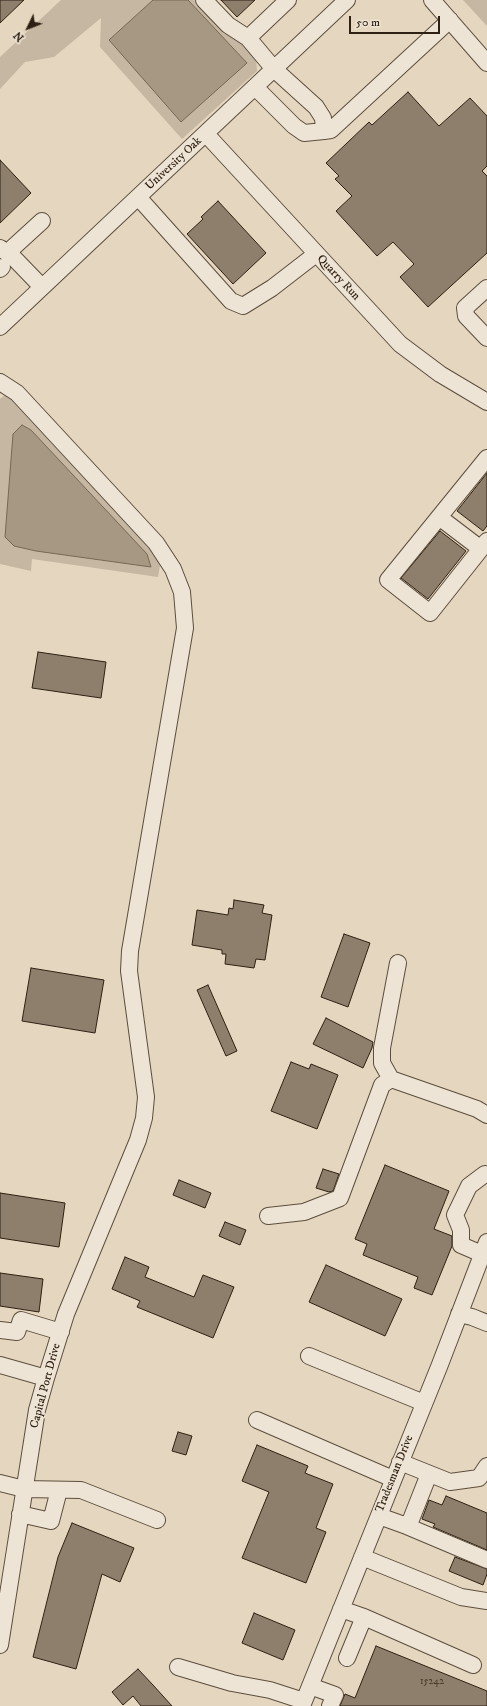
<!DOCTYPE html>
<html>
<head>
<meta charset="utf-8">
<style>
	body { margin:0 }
	#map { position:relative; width:487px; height:1706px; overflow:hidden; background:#e5d6bf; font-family:"IM FELL DW Pica",serif }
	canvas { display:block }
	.north { position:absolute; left:8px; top:8px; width:40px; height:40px; -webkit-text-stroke:3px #eee4d5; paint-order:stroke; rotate:227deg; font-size:11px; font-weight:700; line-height:16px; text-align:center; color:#2e2012 }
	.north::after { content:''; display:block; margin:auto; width:14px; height:18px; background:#2e2012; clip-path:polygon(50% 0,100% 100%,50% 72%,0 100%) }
	.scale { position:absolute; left:349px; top:16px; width:91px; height:18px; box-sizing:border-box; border:2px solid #2e2012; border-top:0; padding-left:5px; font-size:12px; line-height:14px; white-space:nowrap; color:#2e2012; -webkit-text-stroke:3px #eee4d5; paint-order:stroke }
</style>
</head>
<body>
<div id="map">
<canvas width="487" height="1706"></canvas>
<div class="north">N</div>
<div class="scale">50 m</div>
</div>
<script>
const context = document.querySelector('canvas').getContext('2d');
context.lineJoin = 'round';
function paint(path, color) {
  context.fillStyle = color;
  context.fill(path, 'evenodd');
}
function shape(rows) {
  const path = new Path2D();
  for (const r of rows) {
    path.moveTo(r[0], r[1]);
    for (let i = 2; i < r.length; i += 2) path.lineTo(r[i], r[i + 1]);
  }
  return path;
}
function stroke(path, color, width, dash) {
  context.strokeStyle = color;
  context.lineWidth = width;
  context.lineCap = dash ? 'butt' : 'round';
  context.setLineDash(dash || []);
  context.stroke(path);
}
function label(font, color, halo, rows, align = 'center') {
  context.font = font + ' "IM FELL DW Pica",serif';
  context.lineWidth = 3;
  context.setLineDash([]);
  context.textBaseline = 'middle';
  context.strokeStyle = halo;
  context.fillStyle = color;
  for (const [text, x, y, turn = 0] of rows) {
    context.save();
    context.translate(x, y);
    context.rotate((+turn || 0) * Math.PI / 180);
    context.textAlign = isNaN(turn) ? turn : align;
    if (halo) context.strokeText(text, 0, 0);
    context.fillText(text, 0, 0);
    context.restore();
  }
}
const green = shape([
	[61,0,194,0,223,33,237,38,256,57,257,71,182,139,100,47,101,18,54,57,25,62,0,89,0,57],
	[463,0,487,0,487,26],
	[6,394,27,413,156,555,160,565,158,577,32,559,31,571,0,564,0,399]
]);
const water = shape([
	[153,0,188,0,247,63,181,122,109,40,153,0],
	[22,425,31,430,147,554,151,567,36,551,14,546,5,537,13,434,22,425]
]);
const building = shape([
	[0,0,24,0,0,23,0,0],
	[221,0,255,0,237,17,221,0],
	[408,92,439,126,470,98,487,116,487,166,482,171,487,176,487,253,428,307,400,277,414,264,393,242,377,256,336,211,352,196,335,179,339,176,326,163,369,122,372,125,408,92],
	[0,160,31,193,0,223,0,160],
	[218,201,266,253,233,284,187,234,203,219,201,217,218,201],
	[487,473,487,526,483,531,457,511,487,473],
	[440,531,466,551,428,599,401,578,440,531],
	[38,652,106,662,101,698,32,688,38,652],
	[234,900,264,905,262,913,272,915,265,960,256,959,254,968,225,964,226,954,222,954,222,950,192,945,197,910,228,915,229,908,233,909,234,900],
	[344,934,370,943,348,1007,321,997,344,934],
	[31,968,104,980,95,1033,22,1021,31,968],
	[208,985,237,1051,226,1056,197,990,208,985],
	[326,1018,373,1042,372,1048,363,1068,313,1044,326,1018],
	[291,1062,309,1069,311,1064,338,1075,317,1129,271,1111,291,1062],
	[385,1165,449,1191,434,1229,452,1236,452,1246,432,1295,414,1288,418,1277,363,1255,367,1244,355,1239,385,1165],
	[323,1169,339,1174,333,1191,329,1192,316,1188,323,1169],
	[179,1180,211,1193,205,1208,173,1195,179,1180],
	[0,1193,65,1203,59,1247,0,1238,0,1193],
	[225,1222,246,1230,240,1245,219,1236,225,1222],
	[125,1257,149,1267,145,1277,194,1297,203,1275,234,1287,213,1338,137,1307,140,1301,112,1289,125,1257],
	[326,1265,402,1299,385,1336,309,1302,326,1265],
	[0,1273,43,1279,39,1312,0,1306,0,1273],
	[178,1432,192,1436,186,1455,172,1451,178,1432],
	[257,1445,308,1466,305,1473,333,1484,316,1528,326,1532,306,1583,242,1558,269,1492,242,1481,257,1445],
	[446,1496,487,1513,487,1550,433,1527,435,1524,422,1519,429,1500,442,1505,446,1496],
	[72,1523,134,1548,120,1582,102,1574,76,1669,33,1657,58,1557,72,1523],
	[455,1557,487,1569,487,1574,483,1585,449,1571,455,1557],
	[254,1613,295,1630,283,1660,242,1643,254,1613],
	[376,1646,487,1691,487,1706,340,1706,345,1694,355,1698,376,1646],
	[138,1669,153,1685,172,1706,141,1706,133,1696,123,1705,112,1692,138,1669]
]);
const minor = shape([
	[204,0,228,25,248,38,274,69,316,107,323,118,324,131,304,133,294,126,255,87],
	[432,0,487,63],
	[248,38,288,0],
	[324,131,331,130,450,20],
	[206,134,400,344,440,374,487,402],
	[138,197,231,301,243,306,272,288,316,254],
	[0,248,13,257,42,287],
	[7,253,42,221],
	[0,269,2,267],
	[487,288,465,308,466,316,487,338],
	[0,327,347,0],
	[0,382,17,393,156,543,173,569,182,592,185,628,130,951,129,971,146,1097,144,1118,138,1140,66,1314,46,1378,37,1410,0,1645],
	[487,458,388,580,430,613,487,541],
	[439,517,481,549],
	[391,1079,382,1063,382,1048,398,963],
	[268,1216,304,1212,340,1198,382,1085,391,1079,477,1109,487,1115],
	[482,1254,461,1245,461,1230,455,1215,469,1186,485,1174,487,1175],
	[459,1314,472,1317,487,1323],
	[0,1330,17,1332,21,1320,61,1332],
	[309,1356,424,1403],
	[0,1365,46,1378],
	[257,1420,393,1479],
	[400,1462,450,1482,479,1478,487,1466],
	[0,1483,24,1489,81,1490,157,1520],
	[20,1514,51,1521,59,1490],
	[379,1516,404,1525,410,1522,429,1474],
	[404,1525,487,1560],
	[362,1557,461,1597,487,1601],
	[341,1609,364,1617,347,1658],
	[364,1617,473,1665],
	[178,1667,232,1683,270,1690,304,1701],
	[310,1686,335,1695,330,1706],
	[302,1706,439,1367,487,1242]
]);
const numberNames = [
	["15242",432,1682]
];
const streetNames = [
	["University Oak",174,164,-43],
	["Quarry Run",338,278,47],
	["Capital Port Drive",46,1386,-75],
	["Tradesman Drive",395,1474,-68]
];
paint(green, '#c6b7a2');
paint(water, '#a79884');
stroke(water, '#776856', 1);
paint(building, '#8d7f6c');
stroke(building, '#2e2012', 1);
stroke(minor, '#5c4e3d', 18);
stroke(minor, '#eee4d5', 16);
label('10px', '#463828', null, numberNames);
label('12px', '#2e2012', '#eee4d5', streetNames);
</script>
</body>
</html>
